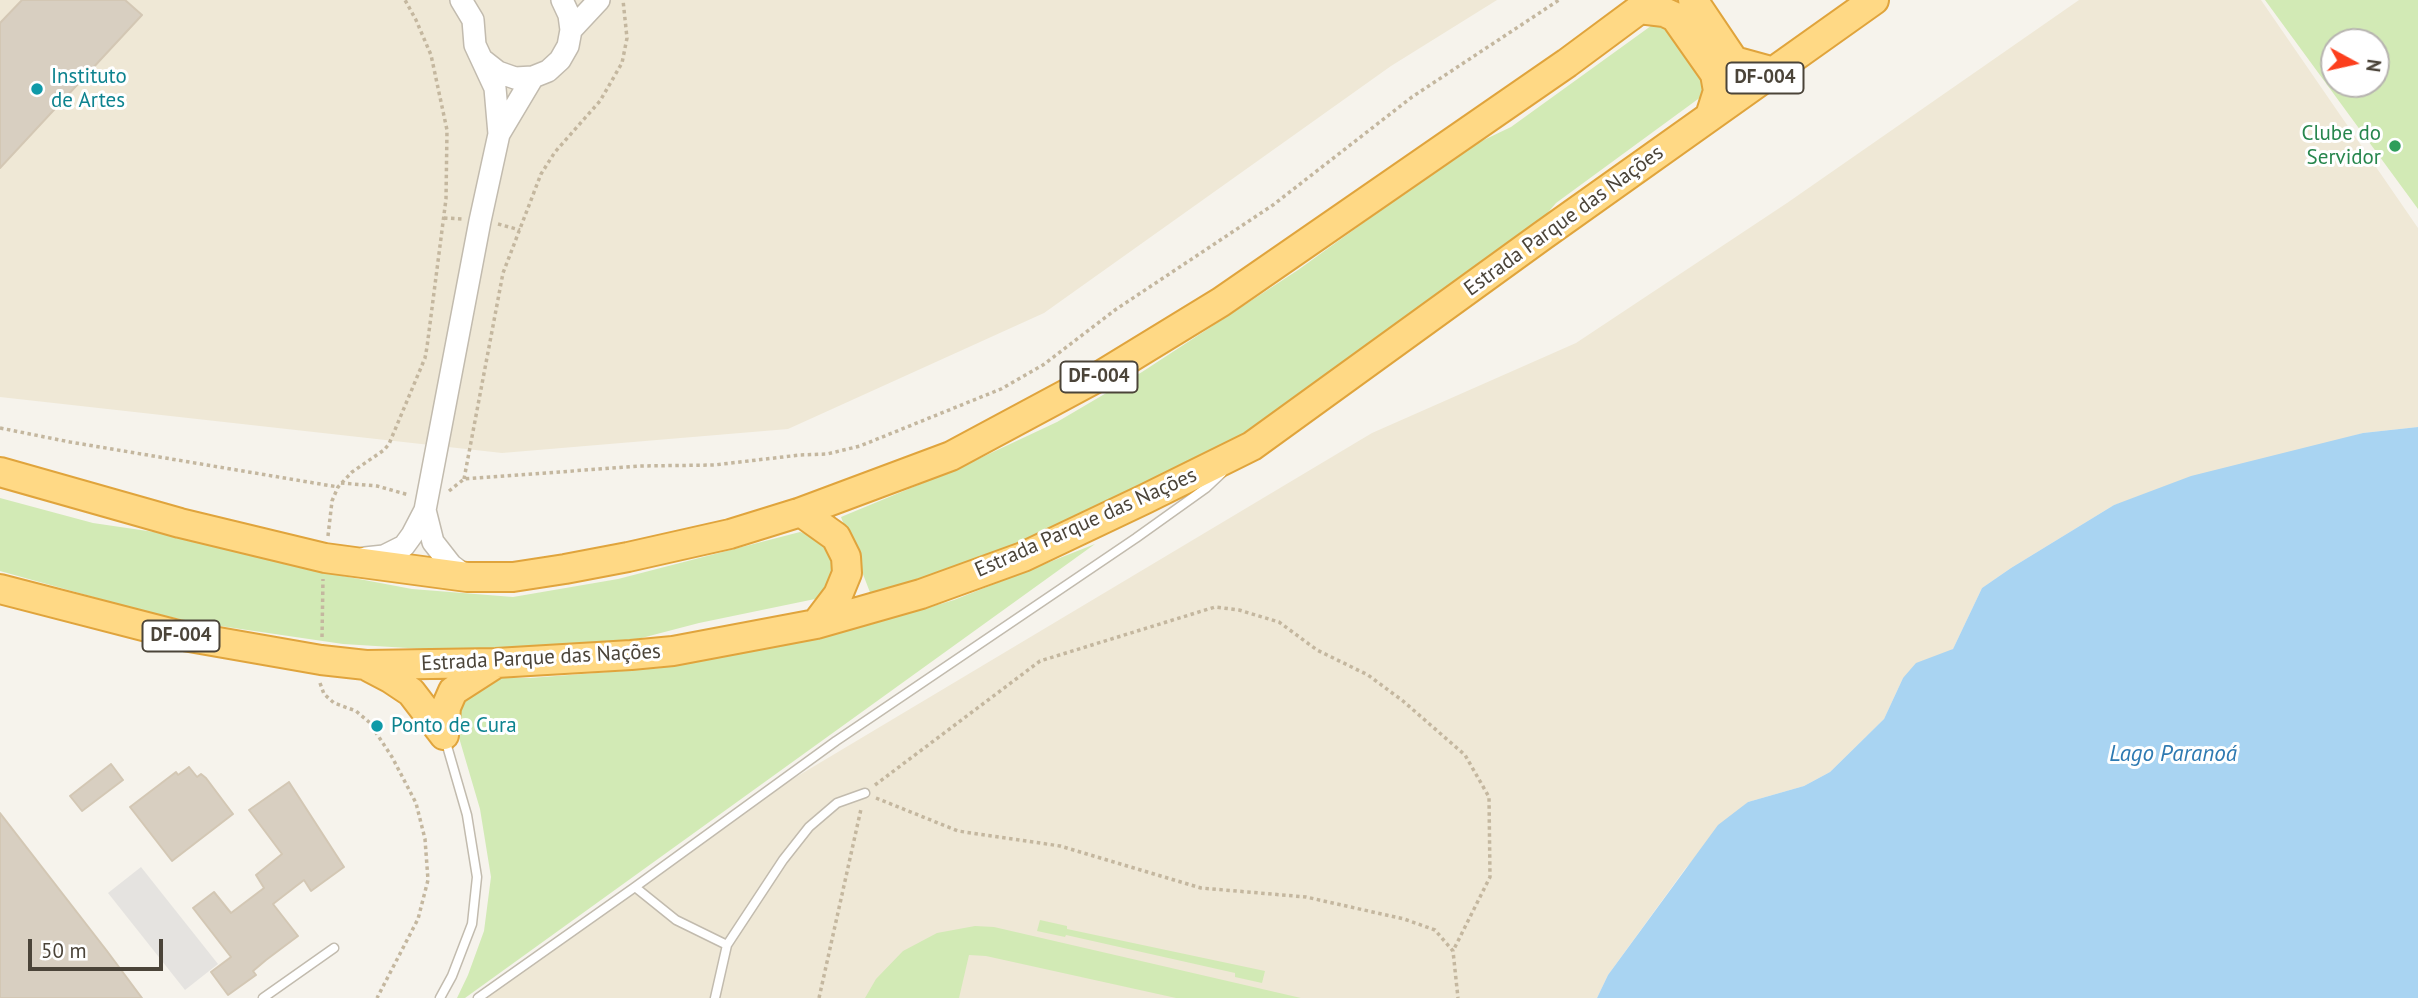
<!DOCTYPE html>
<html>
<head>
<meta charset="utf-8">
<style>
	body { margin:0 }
	#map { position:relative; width:2418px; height:998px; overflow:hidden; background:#f6f3ec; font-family:"PT Sans",sans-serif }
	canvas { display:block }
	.north { position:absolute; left:2320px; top:28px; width:70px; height:70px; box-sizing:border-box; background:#fff; border:2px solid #b7b4b0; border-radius:50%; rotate:98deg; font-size:19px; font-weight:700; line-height:28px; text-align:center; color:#4b4439 }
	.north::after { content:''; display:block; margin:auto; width:24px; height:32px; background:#fc3f1d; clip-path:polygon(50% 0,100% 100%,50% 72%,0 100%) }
	.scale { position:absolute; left:28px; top:939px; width:135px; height:32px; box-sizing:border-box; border:4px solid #4b4439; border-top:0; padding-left:9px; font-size:21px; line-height:24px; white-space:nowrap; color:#4b4439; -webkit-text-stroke:5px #fff; paint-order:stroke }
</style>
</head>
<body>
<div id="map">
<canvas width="2418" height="998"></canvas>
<div class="north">N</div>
<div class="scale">50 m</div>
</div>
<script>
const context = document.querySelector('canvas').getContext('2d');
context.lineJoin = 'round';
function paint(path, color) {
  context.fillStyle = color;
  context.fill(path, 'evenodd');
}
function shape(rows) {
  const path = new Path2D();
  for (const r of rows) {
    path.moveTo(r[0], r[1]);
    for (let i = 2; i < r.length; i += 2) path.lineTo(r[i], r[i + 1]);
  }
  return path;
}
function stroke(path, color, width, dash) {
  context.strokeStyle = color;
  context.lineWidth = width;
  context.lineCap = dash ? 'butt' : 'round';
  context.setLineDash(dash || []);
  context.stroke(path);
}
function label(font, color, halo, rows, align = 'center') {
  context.font = font + ' "PT Sans",sans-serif';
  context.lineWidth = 6;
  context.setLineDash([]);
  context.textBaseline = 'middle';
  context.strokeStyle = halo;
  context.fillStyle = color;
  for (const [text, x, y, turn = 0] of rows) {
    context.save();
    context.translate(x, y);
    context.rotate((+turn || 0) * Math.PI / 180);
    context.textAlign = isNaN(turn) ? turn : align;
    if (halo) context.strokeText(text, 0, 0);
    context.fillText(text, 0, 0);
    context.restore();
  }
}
const education = shape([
	[0,0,1497,0,1391,66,1044,313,788,429,502,453,0,397],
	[2079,0,2261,0,2418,228,2418,427,2363,433,2114,505,2011,568,1982,588,1953,649,1903,678,1884,719,1830,772,1804,786,1748,802,1685,869,1608,975,1597,998,482,998,709,829,1372,433,1576,343,1787,203]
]);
const green = shape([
	[2265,0,2418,0,2418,209],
	[2334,42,2376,42,2376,84,2334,84],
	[1655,23,1673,25,1709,91,1556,203,1533,230,1265,421,1227,444,1080,520,950,571,871,595,841,517,959,468,1057,422,1142,372,1298,270,1467,148,1511,127],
	[0,498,93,523,168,534,306,569,412,589,513,597,618,579,800,532,822,539,838,569,822,595,815,599,699,623,630,641,495,649,440,650,343,644,193,622,140,610,0,571],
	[1095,544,465,998,457,998,468,975,484,931,491,877,480,809,455,724,457,706,489,678,530,678,661,668,869,625,954,600],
	[1040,920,1067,926,1067,929,1265,971,1262,983,1235,977,1235,973,1066,935,1065,937,1037,931],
	[975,926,994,927,1301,998,1176,998,986,956,969,955,959,998,865,998,876,979,903,951,937,933]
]);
const parking = shape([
	[141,867,218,964,185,990,108,893]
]);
const water = shape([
	[2418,427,2418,998,1597,998,1608,975,1718,825,1748,802,1804,786,1830,772,1884,719,1903,678,1916,663,1953,649,1982,588,2011,568,2114,505,2191,476,2363,433]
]);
const building = shape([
	[22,0,125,0,142,15,0,168,0,23,22,0],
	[111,764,123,780,82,811,70,796,111,764],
	[189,767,197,777,201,774,206,778,233,814,172,861,130,807,176,772,178,775,189,767],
	[289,782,344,867,311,891,304,880,273,904,298,936,266,960,253,971,256,975,228,995,211,972,231,957,193,908,214,892,231,913,264,888,256,875,282,854,249,810,289,782],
	[0,813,107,951,142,998,0,998,0,813]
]);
const path = shape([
	[444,218,463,219],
	[498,224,520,230],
	[0,428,70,442,338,487],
	[464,479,503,273,541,174,555,152,600,101,622,63,627,38,623,0],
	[341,483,377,486,409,495],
	[449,491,464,479,640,466,714,465,800,455,827,454,860,446,1001,389,1043,365,1115,310,1273,205,1412,97,1559,0],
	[328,536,332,501,338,487,352,472,384,450,389,444,425,358,427,347,446,199,447,130,431,55,416,20,405,0],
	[322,637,323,579],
	[320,683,324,694,334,703,356,711,369,722,392,757,416,803,425,839,428,880,418,919,377,998],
	[875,785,1040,661,1215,607,1239,610,1279,622,1317,650,1368,675,1403,701,1465,755,1489,797,1490,877,1453,951],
	[876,798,958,831,1060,846,1201,888,1306,897,1404,919,1435,930,1453,951,1458,998],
	[819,998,861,809]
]);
const service = shape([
	[635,887,676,920,727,945,783,860,809,827,837,803,865,793],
	[263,998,334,948],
	[440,998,452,976,472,924,477,877,467,815,445,739],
	[478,998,635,887,836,741,1136,538,1206,488,1222,473],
	[715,998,727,945]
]);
const tertiary = shape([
	[571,30,599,0],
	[484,61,498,72,515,78,533,77,548,71,560,60,568,46,571,30,569,15,562,0],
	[499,134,533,77],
	[425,510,433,542,451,565,467,577],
	[365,558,384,556,404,546,412,535,425,510,480,221,499,134,495,88,475,45,473,20,461,0]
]);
const trunk = shape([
	[1693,0,1734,61,1774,72],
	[1639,9,1664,12,1675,17,1715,74,1718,91,1710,116],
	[0,472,180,523,325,558,467,577,513,577,565,569,628,557,730,534,801,512,951,456,1100,376,1221,302,1567,63,1652,0],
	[801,512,836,537,846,557,847,573,838,595,816,624],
	[0,589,178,635,321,660,366,665,496,663,631,655,673,651,816,624,921,594,1023,557,1145,499,1252,446,1542,236,1874,0],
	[369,667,390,678,411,692,444,735],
	[444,735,446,707,453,691,495,664]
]);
const markers = [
	[37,89,7,"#0f9aa8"],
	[2395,146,7,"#2e9e5b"],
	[377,726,7,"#0f9aa8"]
];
const shields = [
	[1765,78,77],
	[1099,377,77],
	[181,636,77]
];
const shieldNames = [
	["DF-004",1765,78],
	["DF-004",1099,377],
	["DF-004",181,636]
];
const cultureNames = [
	["Instituto",51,77],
	["de Artes",51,101],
	["Ponto de Cura",391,726]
];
const leisureNames = [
	["Clube do",2381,134],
	["Servidor",2381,158]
];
const streetNames = [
	["Estrada Parque das Nações",1564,221,-36],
	["Estrada Parque das Nações",1086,523,-24],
	["Estrada Parque das Nações",541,658,-3]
];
const waterNames = [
	["Lago Paranoá",2173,754]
];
paint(education, '#efe8d6');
paint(green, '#d2eab5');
paint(parking, '#e5e3e0');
paint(water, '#a9d4f2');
paint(building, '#d8cfc1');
stroke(building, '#d3c7b4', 2);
stroke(service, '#c2bbae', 11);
stroke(tertiary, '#c2bbae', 24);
stroke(trunk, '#e0a43c', 32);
stroke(path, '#c4b79f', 3.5, [3.5, 3.5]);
stroke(service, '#fff', 8);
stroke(tertiary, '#fff', 21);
stroke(trunk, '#ffd985', 28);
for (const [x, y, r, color] of markers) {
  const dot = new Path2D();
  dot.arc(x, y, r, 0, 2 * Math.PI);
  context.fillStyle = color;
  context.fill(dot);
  stroke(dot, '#fff', 2.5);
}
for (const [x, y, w] of shields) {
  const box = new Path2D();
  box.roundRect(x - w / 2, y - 15.5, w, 31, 5);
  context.fillStyle = '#fff';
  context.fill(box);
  stroke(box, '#4b4439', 2);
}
label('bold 19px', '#4b4439', null, shieldNames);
label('21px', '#0d838f', '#fff', cultureNames, 'left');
label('21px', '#27864d', '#fff', leisureNames, 'right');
label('21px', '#4b4439', '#fff', streetNames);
label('italic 23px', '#2e7ab2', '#fff', waterNames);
</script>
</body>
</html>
